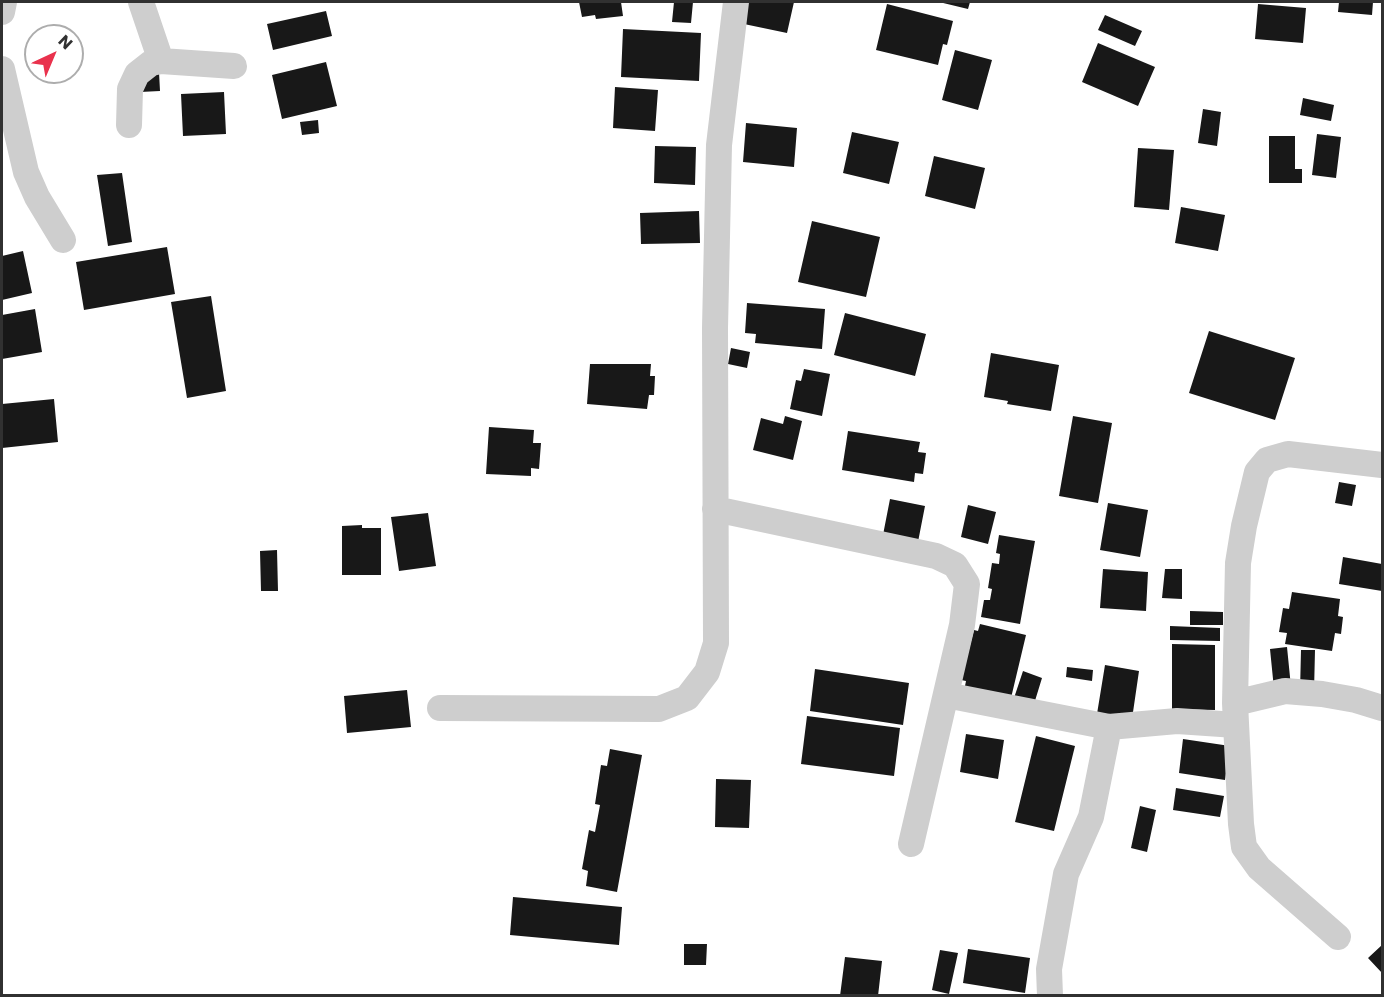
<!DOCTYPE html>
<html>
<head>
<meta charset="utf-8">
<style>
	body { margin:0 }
	#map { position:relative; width:1384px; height:997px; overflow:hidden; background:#fff; font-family:Poppins,sans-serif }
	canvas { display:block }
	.frame { position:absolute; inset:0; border:3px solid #313131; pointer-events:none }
	.north { position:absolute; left:24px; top:24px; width:60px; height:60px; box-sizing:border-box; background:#fff; border:2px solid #adadad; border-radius:50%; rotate:44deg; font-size:16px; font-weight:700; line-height:24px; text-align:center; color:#313131 }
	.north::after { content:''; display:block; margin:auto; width:21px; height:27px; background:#e9324d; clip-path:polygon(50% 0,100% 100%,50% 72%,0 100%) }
</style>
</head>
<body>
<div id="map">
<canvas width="1384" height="997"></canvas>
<div class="frame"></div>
<div class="north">N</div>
</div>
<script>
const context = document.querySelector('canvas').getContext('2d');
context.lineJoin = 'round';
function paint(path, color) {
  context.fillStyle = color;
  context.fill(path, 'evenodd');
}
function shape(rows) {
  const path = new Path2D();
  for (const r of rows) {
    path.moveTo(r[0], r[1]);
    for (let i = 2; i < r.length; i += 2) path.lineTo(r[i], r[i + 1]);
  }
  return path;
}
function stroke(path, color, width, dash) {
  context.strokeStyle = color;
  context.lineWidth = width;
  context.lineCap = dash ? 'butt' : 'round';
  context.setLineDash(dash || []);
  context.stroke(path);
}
const building = shape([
	[579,2,621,2,623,16,596,19,595,15,582,17],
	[674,2,693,2,691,23,672,22],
	[748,2,794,2,787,33,744,24],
	[939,2,970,2,968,9],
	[1339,2,1373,2,1372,15,1338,12],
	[887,4,953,21,947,45,943,44,938,65,876,50],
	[1258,4,1306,8,1303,43,1255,39],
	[326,11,332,36,273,50,267,24],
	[1105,15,1142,31,1135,46,1098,30],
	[623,29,701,33,699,81,621,77],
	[1098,43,1155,67,1138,106,1082,82],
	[955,50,992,60,978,110,942,100],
	[326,62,337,106,282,119,272,75],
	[159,72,160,91,140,92,139,73],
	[615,87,658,90,655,131,613,128],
	[224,92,226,134,183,136,181,94],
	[1303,98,1334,105,1331,121,1300,115],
	[1203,109,1221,112,1217,146,1198,143],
	[318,120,319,133,302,135,300,122],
	[746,123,797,128,794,167,743,162],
	[852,132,899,142,889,184,843,173],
	[1317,134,1341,137,1336,178,1312,175],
	[1269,136,1295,136,1295,169,1302,169,1302,183,1269,183],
	[655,146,696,147,695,185,654,183],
	[1138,148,1174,150,1169,210,1134,207],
	[934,156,985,168,975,209,925,196],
	[122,173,132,242,108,246,97,175],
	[1181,207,1225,215,1218,251,1175,243],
	[699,211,700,243,641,244,640,213],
	[812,221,880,237,866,297,798,282],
	[167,247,175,294,84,310,76,262],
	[23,251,32,293,2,300,2,256],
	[211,296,226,391,187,398,171,302],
	[747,303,825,309,822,349,755,343,756,334,745,333],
	[35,309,42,352,2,359,2,315],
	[845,313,926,334,915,376,834,355],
	[1209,331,1295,358,1275,420,1189,393],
	[731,348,750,352,747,368,728,364],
	[991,353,1059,365,1051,411,1007,404,1008,401,984,397],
	[590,364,651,364,650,376,655,376,654,395,649,395,647,409,587,404],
	[804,369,830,374,822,416,790,409,796,380,801,381],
	[54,399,58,442,2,448,2,404],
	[785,416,802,421,793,460,753,450,761,418,783,424],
	[1073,416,1112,423,1098,503,1059,496],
	[489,427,534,430,533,443,541,443,539,469,531,468,531,476,486,474],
	[848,431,920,442,918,452,926,453,923,474,915,473,914,482,842,470],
	[1339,482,1356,485,1352,506,1335,503],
	[890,499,925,506,917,547,882,540],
	[1108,503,1148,510,1140,557,1100,550],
	[968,505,996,512,988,544,961,537],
	[428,513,436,566,399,571,391,517],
	[362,525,362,528,381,528,381,575,342,575,342,526],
	[999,535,1035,541,1020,624,981,617,984,600,990,600,992,589,988,588,992,563,999,564,1000,554,996,553],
	[277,550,278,591,261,591,260,551],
	[1343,557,1382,564,1382,591,1339,584],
	[1103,569,1148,572,1146,611,1100,608],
	[1165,569,1182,569,1182,599,1162,598],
	[1292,592,1340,599,1338,616,1343,617,1341,634,1335,633,1332,651,1285,644,1287,633,1279,632,1283,608,1289,609],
	[1190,611,1223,612,1223,625,1190,625],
	[980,624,1026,635,1011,698,965,686,966,681,961,680,974,630,978,631],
	[1170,626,1220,628,1220,641,1170,640],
	[1172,644,1215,645,1215,710,1172,709],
	[1287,647,1291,687,1274,689,1270,649],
	[1301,650,1315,650,1314,692,1300,692],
	[1105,665,1139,671,1132,719,1096,720],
	[1067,667,1093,670,1092,681,1066,677],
	[815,669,909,683,903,725,810,711],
	[1023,671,1042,678,1034,704,1014,698],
	[407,690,411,727,347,733,344,696],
	[807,716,900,728,894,776,801,764],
	[966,734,1004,740,998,779,960,772],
	[1036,736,1075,746,1054,831,1015,822],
	[1183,739,1230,746,1225,780,1179,773],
	[610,749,642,755,617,892,586,886,588,871,582,869,589,830,595,832,600,805,595,804,601,765,607,766],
	[716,779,751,780,749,828,715,827],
	[1176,788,1224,796,1220,817,1173,810],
	[1140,806,1156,810,1147,852,1131,848],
	[513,897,622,907,619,945,510,935],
	[684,944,707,944,706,965,684,965],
	[1382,945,1382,973,1368,958],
	[968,949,1030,958,1025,993,963,983],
	[940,950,958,953,949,994,932,990],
	[845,957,882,961,878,996,840,996]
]);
const minor = shape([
	[141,2,161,61],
	[2,12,4,2],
	[2,69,26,172,37,197,63,240],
	[129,125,130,89,137,74,151,63,161,61,234,66],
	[715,509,936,556,955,565,967,584,962,625,911,844],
	[946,695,1109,727],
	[1235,703,1285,691,1322,694,1356,700,1382,708],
	[440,708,659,709,687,698,707,672,716,643,715,328,719,145,736,2],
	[1338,937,1259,868,1244,847,1241,824,1235,703,1238,563,1244,526,1257,472,1267,460,1288,454,1382,465],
	[1050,996,1049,969,1066,874,1091,817,1109,727,1177,721,1236,725]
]);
paint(building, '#181818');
stroke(minor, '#cecece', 26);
</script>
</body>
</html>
